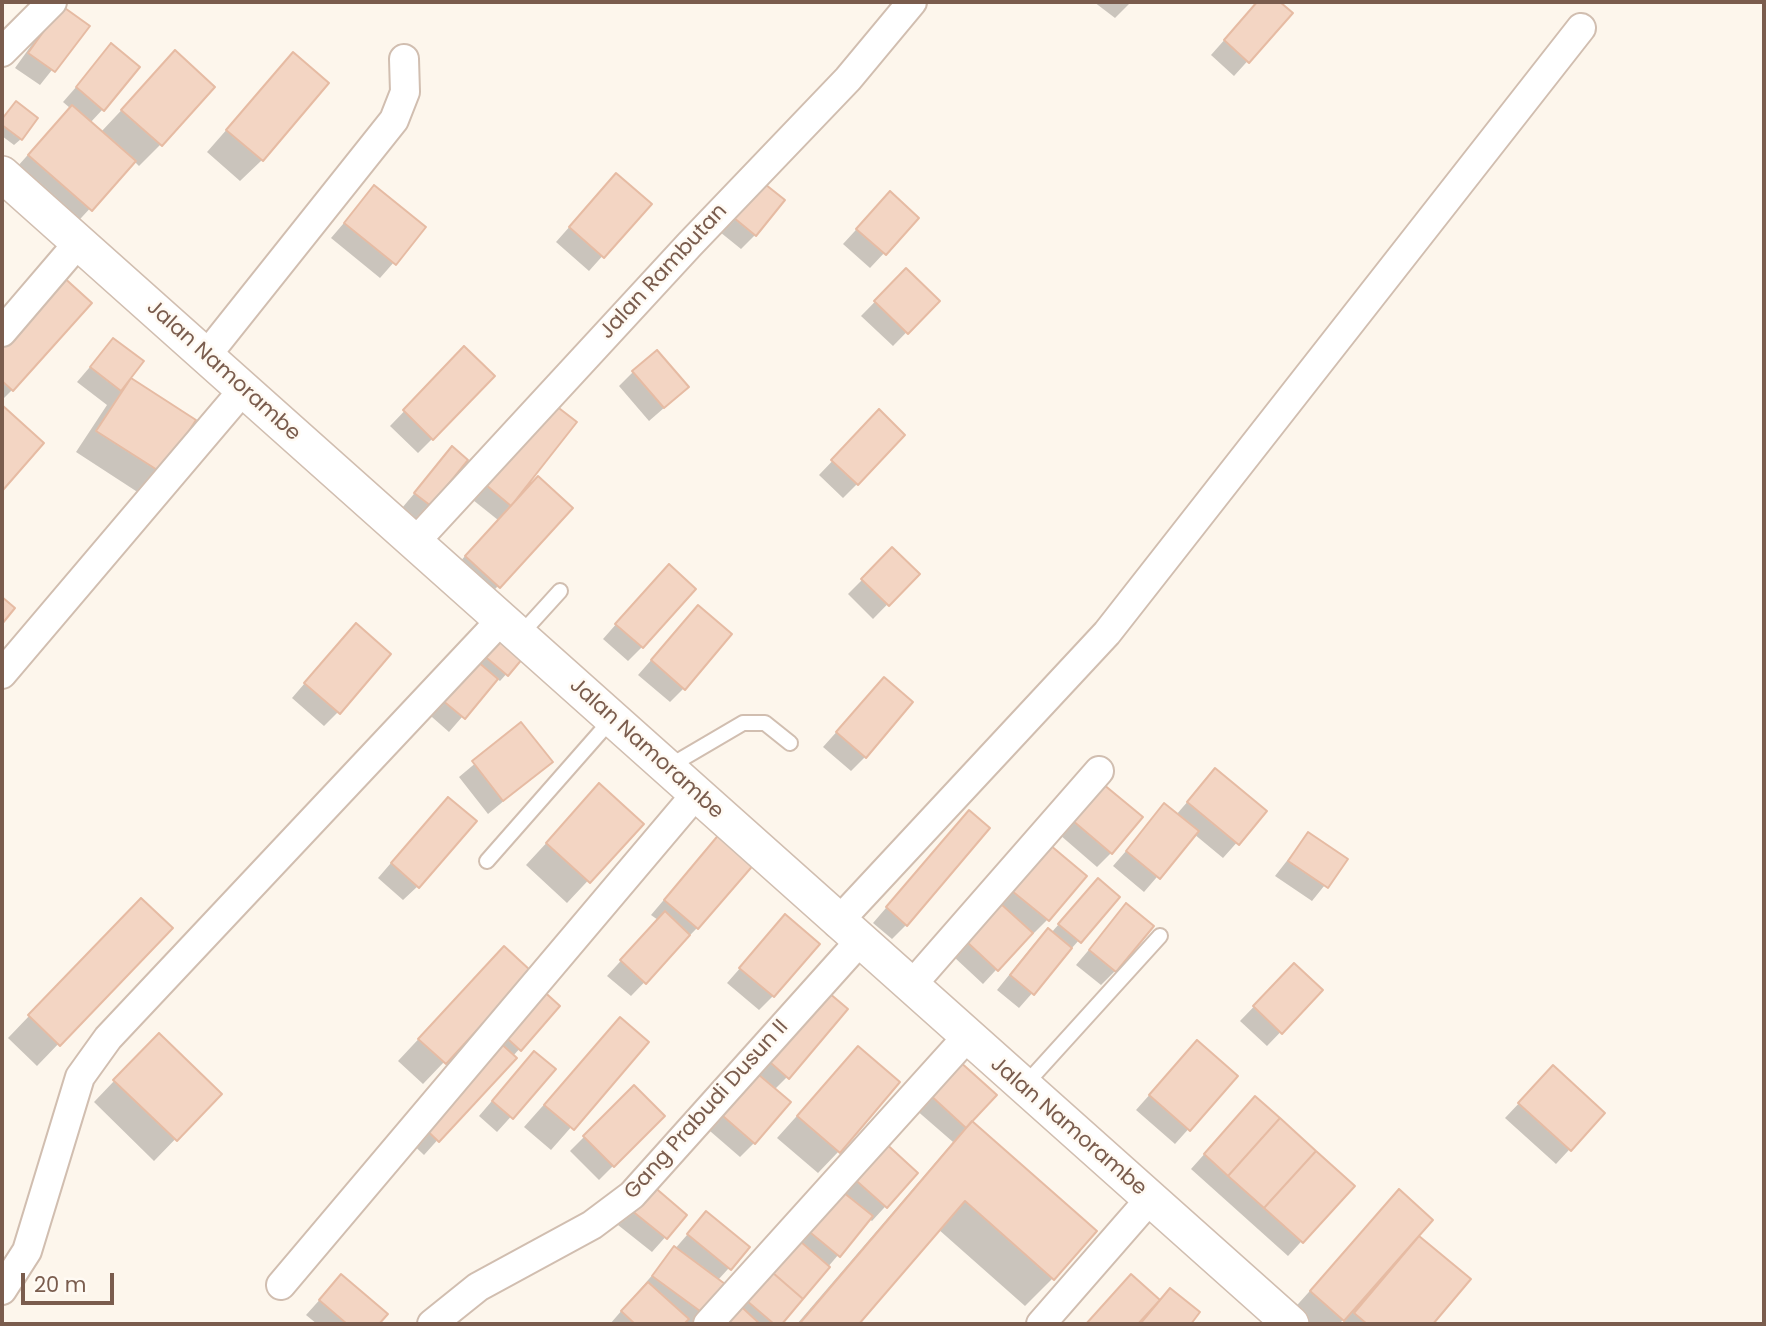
<!DOCTYPE html>
<html>
<head>
<meta charset="utf-8">
<style>
	body { margin:0 }
	#map { position:relative; width:1766px; height:1326px; overflow:hidden; background:#fdf6ec; font-family:Poppins,sans-serif }
	canvas { display:block }
	.frame { position:absolute; inset:0; border:4px solid #7a5c4d; pointer-events:none }
	.scale { position:absolute; left:21px; top:1273px; width:93px; height:32px; box-sizing:border-box; border:4px solid #7a5c4d; border-top:0; padding-left:9px; font-size:21px; line-height:24px; white-space:nowrap; color:#7a5c4d; -webkit-text-stroke:5px #fffaf3; paint-order:stroke }
</style>
</head>
<body>
<div id="map">
<canvas width="1766" height="1326"></canvas>
<div class="frame"></div>
<div class="scale">20 m</div>
</div>
<script>
const context = document.querySelector('canvas').getContext('2d');
context.lineJoin = 'round';
function paint(path, color) {
  context.fillStyle = color;
  context.fill(path, 'evenodd');
}
function shape(rows) {
  const path = new Path2D();
  for (const r of rows) {
    path.moveTo(r[0], r[1]);
    for (let i = 2; i < r.length; i += 2) path.lineTo(r[i], r[i + 1]);
  }
  return path;
}
function stroke(path, color, width, dash) {
  context.strokeStyle = color;
  context.lineWidth = width;
  context.lineCap = dash ? 'butt' : 'round';
  context.setLineDash(dash || []);
  context.stroke(path);
}
function label(font, color, halo, rows, align = 'center') {
  context.font = font + ' Poppins,sans-serif';
  context.lineWidth = 5;
  context.setLineDash([]);
  context.textBaseline = 'middle';
  context.strokeStyle = halo;
  context.fillStyle = color;
  for (const [text, x, y, turn = 0] of rows) {
    context.save();
    context.translate(x, y);
    context.rotate((+turn || 0) * Math.PI / 180);
    context.textAlign = isNaN(turn) ? turn : align;
    if (halo) context.strokeText(text, 0, 0);
    context.fillText(text, 0, 0);
    context.restore();
  }
}
const shadow = shape([
	[1094,2,1131,2,1115,18],
	[1258,2,1277,2,1291,13,1234,76,1211,55],
	[48,22,87,26,40,85,15,68],
	[112,46,103,109,90,123,101,132,175,53,213,87,160,145,139,166,134,161,69,231,8,177,70,108,63,102],
	[293,54,262,160,240,181,207,152],
	[16,103,21,139,14,145,2,136,2,119],
	[374,188,424,228,380,278,331,238],
	[602,190,649,204,589,271,556,242],
	[742,193,755,235,741,249,715,228],
	[876,208,917,218,870,268,843,244],
	[906,270,937,301,893,346,861,316],
	[89,303,12,390,2,400,2,339],
	[113,340,128,378,194,420,161,472,139,493,76,452,107,405,77,382],
	[464,349,432,439,418,453,390,426],
	[633,372,672,401,649,421,619,386],
	[879,412,857,484,843,498,819,475],
	[537,418,513,501,498,586,477,608,445,578,498,520,473,500],
	[452,449,429,505,415,519,402,508],
	[892,550,917,574,873,619,848,594],
	[655,580,642,647,628,661,603,639],
	[698,607,684,688,670,702,638,675],
	[342,640,338,712,324,726,292,698],
	[490,645,520,659,500,681,496,678,449,732,424,710],
	[884,679,865,757,851,771,823,747],
	[521,725,551,762,488,814,459,777],
	[1215,770,1265,811,1223,858,1194,834,1144,892,1113,866,1165,806,1176,815],
	[599,786,641,824,567,903,526,865],
	[1103,787,1111,853,1097,867,1060,835],
	[969,812,906,925,892,939,873,923],
	[434,813,418,886,403,900,378,878],
	[1308,834,1345,860,1312,901,1275,876],
	[707,849,697,928,631,996,607,976,658,920,651,915],
	[1036,861,1047,920,1033,934,1031,932,983,984,954,957],
	[1098,880,1117,897,1019,1008,997,990,1034,944,1048,930,1051,933],
	[1126,906,1115,971,1101,985,1076,965],
	[785,917,773,996,759,1010,727,983],
	[120,921,170,928,37,1066,8,1038],
	[1294,965,1321,990,1267,1046,1240,1021],
	[483,970,444,1062,423,1084,398,1061],
	[808,1004,787,1077,774,1090,754,1143,740,1157,703,1125],
	[557,1007,424,1155,407,1139,490,1050],
	[620,1019,646,1042,551,1150,524,1127],
	[858,1048,839,1151,818,1173,777,1138],
	[137,1057,219,1094,154,1161,94,1102],
	[1183,1057,1236,1076,1175,1144,1136,1110],
	[521,1067,554,1069,497,1132,479,1116],
	[944,1077,1053,1278,1025,1306,938,1229,856,1324,797,1324,953,1142,915,1109],
	[1539,1082,1603,1113,1556,1164,1505,1118],
	[634,1087,663,1116,599,1180,570,1151],
	[1241,1113,1352,1186,1288,1256,1191,1169],
	[868,1157,916,1173,872,1221,869,1219,779,1324,711,1324],
	[1399,1192,1416,1237,1468,1280,1431,1324,1343,1324,1346,1317,1339,1324,1302,1324,1290,1313],
	[638,1202,685,1215,652,1252,618,1225],
	[706,1213,748,1247,718,1280,702,1313,691,1324,610,1324],
	[341,1276,386,1314,377,1324,317,1324,306,1315],
	[1170,1290,1198,1313,1188,1324,1087,1324,1117,1291,1158,1301]
]);
const building = shape([
	[1257,2,1280,2,1293,13,1249,63,1224,40,1257,2],
	[62,6,90,26,55,72,28,53,62,6],
	[111,43,140,67,104,111,76,87,111,43],
	[175,50,215,87,162,146,121,110,175,50],
	[293,52,329,83,263,161,226,130,293,52],
	[16,101,38,118,22,140,2,125,2,119,16,101],
	[72,105,136,161,92,211,28,155,72,105],
	[616,173,652,204,604,258,569,227,616,173],
	[756,177,785,200,756,236,728,213,756,177],
	[374,185,426,227,396,265,344,223,374,185],
	[890,191,919,218,886,255,856,229,890,191],
	[906,268,940,301,908,334,874,301,906,268],
	[60,274,92,303,13,391,2,381,2,340,60,274],
	[113,338,144,361,121,391,90,367,113,338],
	[464,346,495,376,433,440,403,410,464,346],
	[657,350,689,387,664,408,632,371,657,350],
	[131,378,196,420,162,473,96,431,131,378],
	[551,402,577,422,511,506,486,485,551,402],
	[2,405,44,443,3,490,2,489,2,405],
	[879,409,905,435,858,485,831,460,879,409],
	[452,446,468,460,431,506,414,493,452,446],
	[538,476,573,508,500,588,465,556,538,476],
	[892,547,920,574,889,606,861,579,892,547],
	[669,564,696,589,643,648,615,624,669,564],
	[2,597,15,608,2,624,2,597],
	[698,605,732,634,685,690,651,660,698,605],
	[356,623,391,654,340,714,304,683,356,623],
	[497,636,523,658,508,676,482,654,497,636],
	[470,655,498,679,465,719,436,695,470,655],
	[884,677,913,702,866,758,836,732,884,677],
	[521,722,553,762,503,801,472,761,521,722],
	[1215,768,1267,811,1239,845,1187,802,1215,768],
	[599,783,644,824,590,883,546,843,599,783],
	[1103,784,1143,817,1112,854,1072,820,1103,784],
	[448,797,477,821,419,888,391,863,448,797],
	[1164,803,1199,831,1160,879,1126,851,1164,803],
	[969,810,990,828,907,926,886,907,969,810],
	[721,832,756,862,698,929,664,900,721,832],
	[1308,832,1348,859,1328,888,1288,861,1308,832],
	[1050,845,1087,876,1049,921,1012,891,1050,845],
	[1098,878,1120,897,1081,943,1058,924,1098,878],
	[141,898,173,928,60,1046,28,1015,141,898],
	[1126,903,1154,926,1116,972,1089,950,1126,903],
	[1001,904,1033,933,998,971,967,942,1001,904],
	[665,911,690,935,646,984,620,960,665,911],
	[785,914,820,944,774,997,739,968,785,914],
	[1048,928,1072,948,1034,995,1010,975,1048,928],
	[504,946,531,971,446,1064,418,1039,504,946],
	[1294,963,1323,990,1282,1034,1253,1006,1294,963],
	[539,987,560,1006,521,1051,499,1031,539,987],
	[822,987,848,1009,789,1079,763,1056,822,987],
	[620,1017,649,1042,574,1130,544,1105,620,1017],
	[159,1033,222,1094,177,1141,113,1080,159,1033],
	[497,1040,517,1058,439,1142,420,1124,497,1040],
	[1197,1040,1238,1076,1190,1131,1149,1095,1197,1040],
	[858,1046,900,1082,840,1153,797,1116,858,1046],
	[534,1051,556,1069,513,1119,492,1101,534,1051],
	[958,1060,997,1095,966,1128,928,1093,958,1060],
	[1553,1065,1605,1113,1571,1151,1518,1103,1553,1065],
	[752,1069,791,1102,755,1144,716,1110,752,1069],
	[634,1085,665,1116,614,1167,583,1136,634,1085],
	[1255,1096,1280,1118,1228,1176,1204,1154,1255,1096],
	[1280,1118,1316,1151,1264,1208,1228,1176,1280,1118],
	[972,1121,1097,1231,1054,1280,965,1201,859,1324,802,1324,800,1323,972,1121],
	[882,1140,918,1173,887,1208,851,1176,882,1140],
	[1316,1151,1355,1186,1303,1243,1264,1208,1316,1151],
	[652,1185,687,1215,667,1239,631,1210,652,1185],
	[838,1188,873,1216,840,1257,806,1229,838,1188],
	[1399,1189,1433,1220,1344,1321,1310,1291,1399,1189],
	[706,1211,750,1247,731,1270,687,1234,706,1211],
	[793,1235,830,1267,803,1299,765,1266,793,1235],
	[1419,1236,1471,1279,1433,1324,1367,1324,1354,1313,1419,1236],
	[674,1246,725,1284,704,1314,652,1276,674,1246],
	[765,1266,803,1299,782,1324,774,1324,740,1295,765,1266],
	[341,1274,388,1314,379,1324,347,1324,319,1300,341,1274],
	[1131,1274,1160,1300,1138,1324,1086,1324,1131,1274],
	[648,1282,689,1319,684,1324,635,1324,621,1311,648,1282],
	[1170,1288,1200,1312,1191,1324,1140,1324,1170,1288],
	[733,1299,760,1324,710,1324,733,1299]
]);
const service = shape([
	[520,635,560,591],
	[668,767,743,723,765,723,790,743],
	[487,861,611,720],
	[1023,1087,1160,936]
]);
const minor = shape([
	[2,52,52,2],
	[2,332,79,242],
	[206,356,394,120,405,92,404,59],
	[415,542,690,244,848,79,912,2],
	[2,674,243,390],
	[837,923,1107,633,1581,28],
	[910,987,1099,771],
	[281,1285,696,794],
	[2,1290,27,1251,80,1077,108,1038,502,619],
	[432,1324,478,1287,592,1225,632,1195,859,942],
	[708,1324,967,1037],
	[1041,1324,1150,1199]
]);
const tertiary = shape([
	[2,174,1291,1324]
]);
const streetNames = [
	["Jalan Rambutan",664,272,-47],
	["Jalan Namorambe",223,371,42],
	["Jalan Namorambe",646,749,42],
	["Gang Prabudi Dusun II",707,1110,-48],
	["Jalan Namorambe",1068,1127,41]
];
paint(shadow, '#0003');
paint(building, '#f3d5c3');
stroke(building, '#e6bba3', 2);
stroke(service, '#d1beb0', 18);
stroke(minor, '#d1beb0', 32);
stroke(tertiary, '#d1beb0', 38);
stroke(service, '#fff', 14);
stroke(minor, '#fff', 28);
stroke(tertiary, '#fff', 35);
label('21px', '#7a5c4d', '#fffaf3', streetNames);
</script>
</body>
</html>
